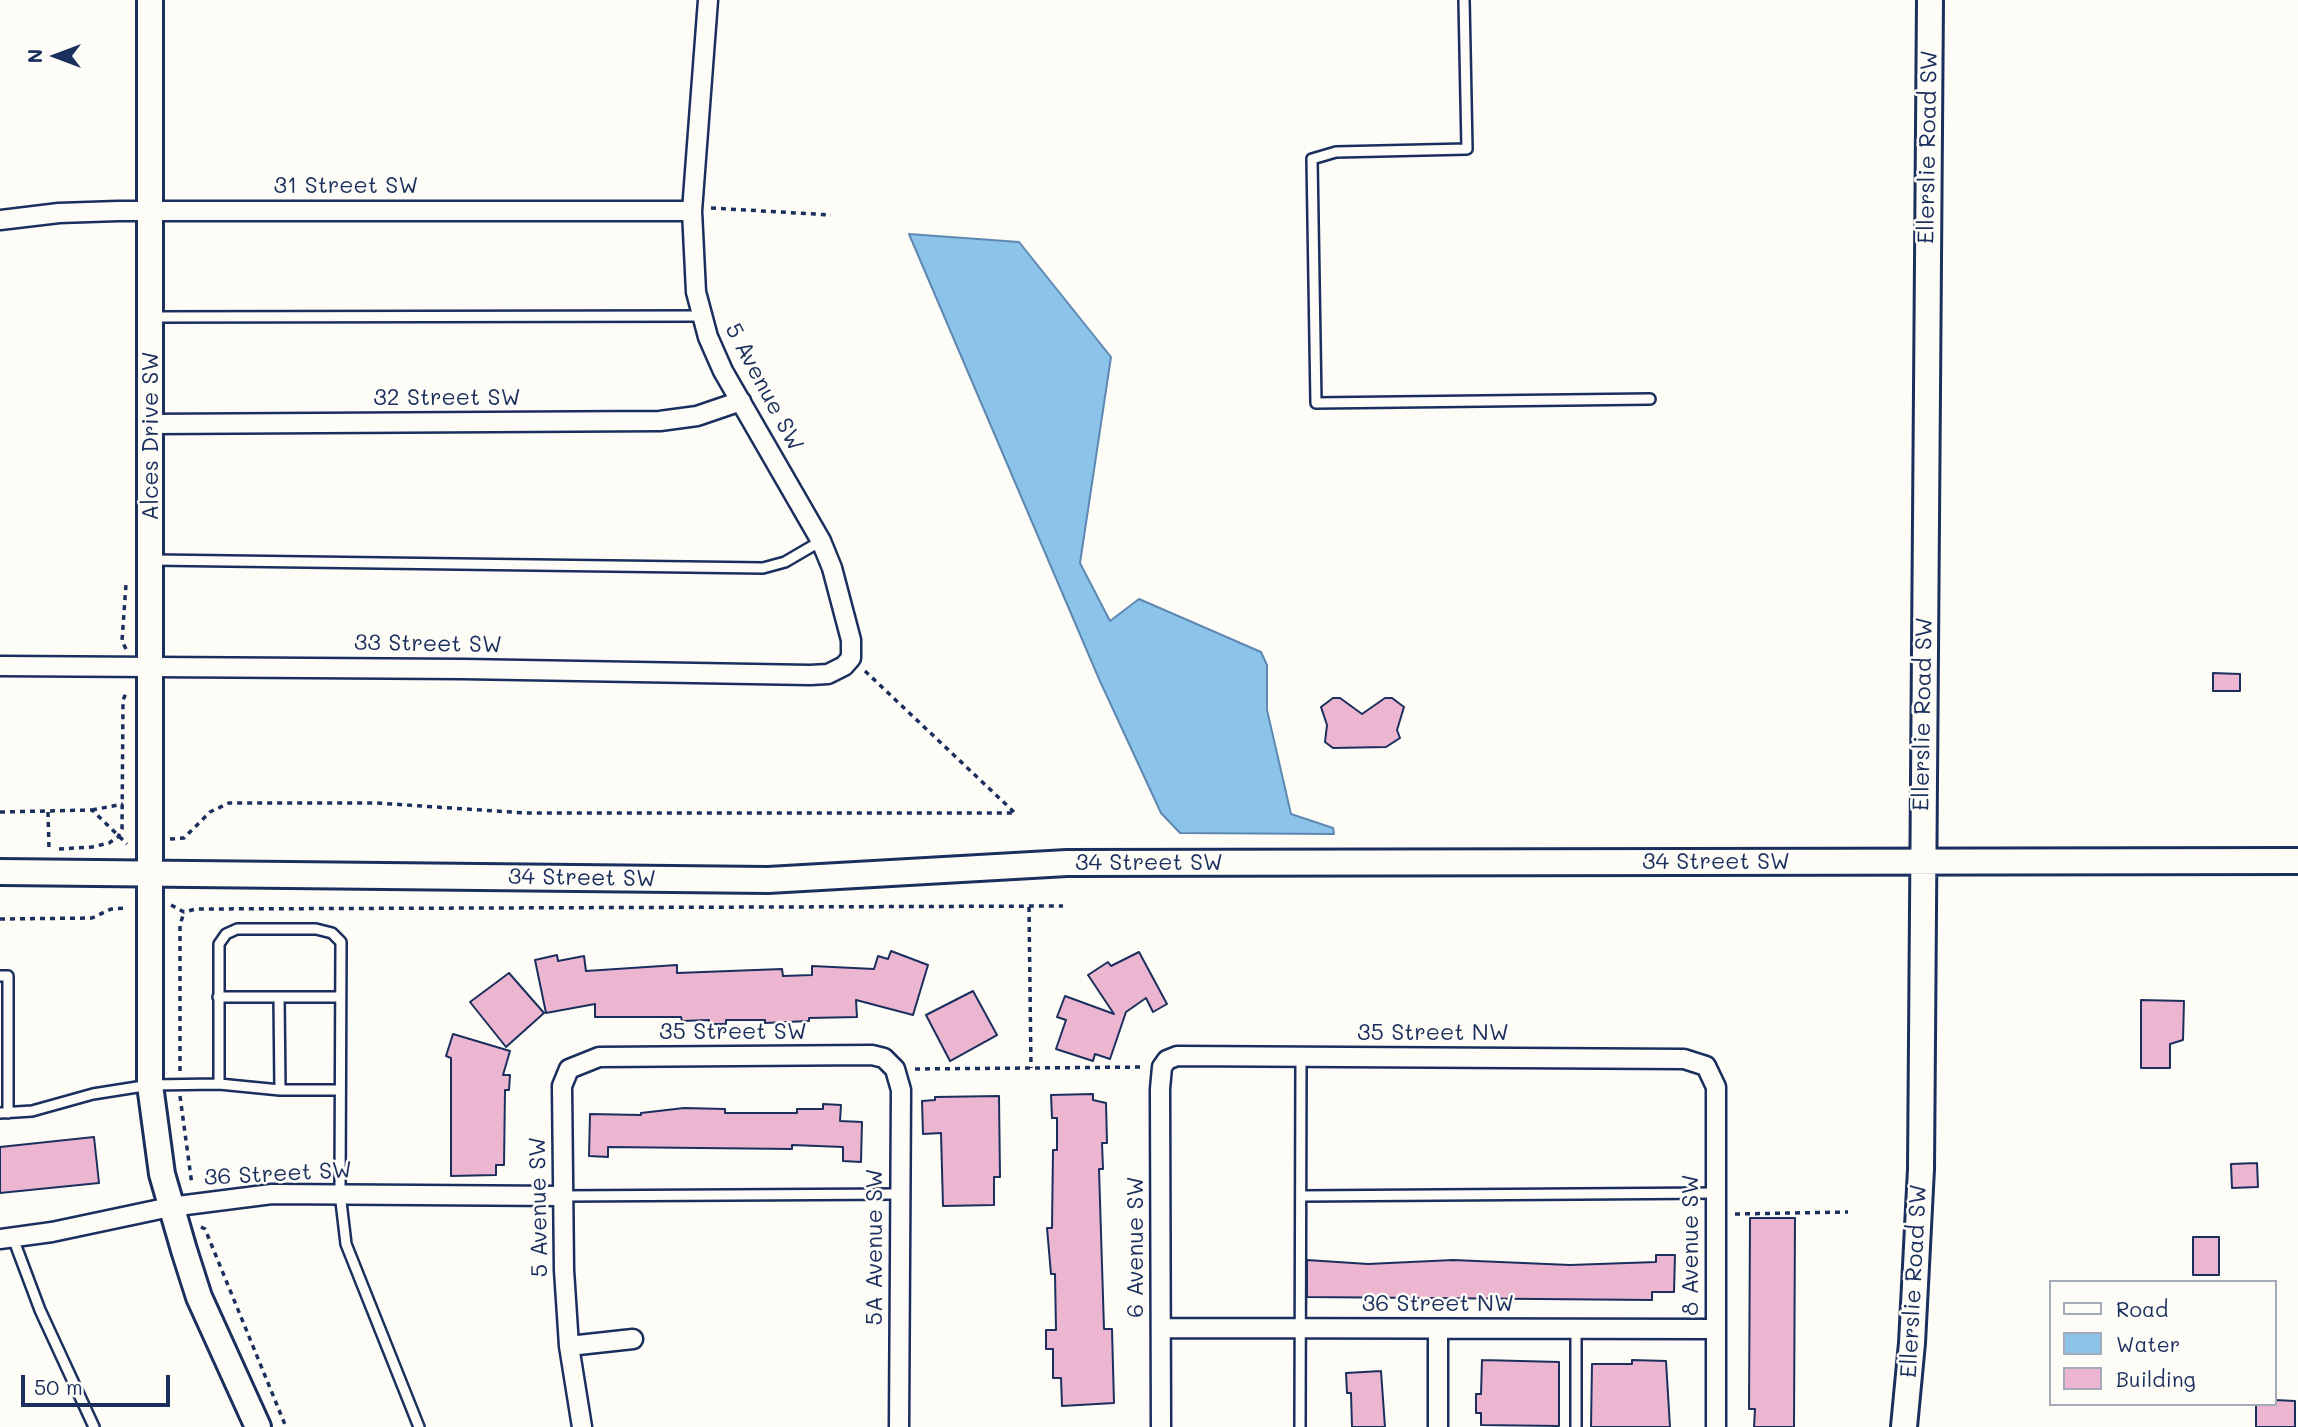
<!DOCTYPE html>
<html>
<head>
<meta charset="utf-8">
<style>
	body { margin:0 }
	#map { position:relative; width:2298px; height:1427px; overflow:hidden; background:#fdfcf7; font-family:Mali,sans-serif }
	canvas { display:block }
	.legend { position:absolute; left:2049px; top:1280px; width:228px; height:126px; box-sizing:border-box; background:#fdfcf7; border:2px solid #a3aaba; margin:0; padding:9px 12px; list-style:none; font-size:21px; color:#1b2f5e }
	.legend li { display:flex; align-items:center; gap:14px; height:35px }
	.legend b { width:35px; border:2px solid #a3aaba }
	.north { position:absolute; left:21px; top:21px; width:70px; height:70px; -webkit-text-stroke:5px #fdfcf7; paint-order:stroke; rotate:270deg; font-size:19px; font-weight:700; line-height:28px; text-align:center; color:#1b2f5e }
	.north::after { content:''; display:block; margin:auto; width:24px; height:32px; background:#1b2f5e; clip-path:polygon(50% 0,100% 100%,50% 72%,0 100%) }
	.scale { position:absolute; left:21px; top:1375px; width:149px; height:32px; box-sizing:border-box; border:4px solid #1b2f5e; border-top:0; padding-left:9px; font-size:21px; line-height:24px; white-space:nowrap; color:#1b2f5e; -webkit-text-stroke:5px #fdfcf7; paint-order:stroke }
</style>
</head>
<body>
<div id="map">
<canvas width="2298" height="1427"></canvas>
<ul class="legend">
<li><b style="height:9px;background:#fdfcf7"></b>Road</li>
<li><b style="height:19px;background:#8bc3e9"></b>Water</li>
<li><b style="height:19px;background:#ecb6d0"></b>Building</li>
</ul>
<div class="north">N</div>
<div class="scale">50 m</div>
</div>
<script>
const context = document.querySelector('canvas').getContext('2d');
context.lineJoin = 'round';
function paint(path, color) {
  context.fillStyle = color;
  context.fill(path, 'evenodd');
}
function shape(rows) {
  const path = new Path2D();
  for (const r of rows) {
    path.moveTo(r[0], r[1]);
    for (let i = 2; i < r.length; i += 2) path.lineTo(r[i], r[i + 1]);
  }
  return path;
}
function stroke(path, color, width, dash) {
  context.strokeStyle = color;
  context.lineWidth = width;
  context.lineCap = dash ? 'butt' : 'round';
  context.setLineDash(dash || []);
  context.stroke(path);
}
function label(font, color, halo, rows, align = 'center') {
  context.font = font + ' Mali,sans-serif';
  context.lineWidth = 5;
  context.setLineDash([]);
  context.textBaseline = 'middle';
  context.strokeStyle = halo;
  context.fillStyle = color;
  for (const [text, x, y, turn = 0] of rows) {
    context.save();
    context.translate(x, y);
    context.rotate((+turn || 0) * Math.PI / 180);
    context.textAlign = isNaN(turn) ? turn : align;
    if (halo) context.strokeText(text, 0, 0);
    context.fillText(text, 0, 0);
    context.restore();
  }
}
const water = shape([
	[909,234,1019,242,1111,357,1080,563,1110,621,1139,599,1261,652,1267,665,1267,710,1291,814,1333,828,1334,834,1180,833,1161,813,1099,679,909,234]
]);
const building = shape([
	[2213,673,2240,674,2240,691,2213,691,2213,673],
	[1333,698,1340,698,1362,714,1385,698,1392,698,1404,707,1397,730,1400,738,1386,747,1333,748,1325,742,1327,725,1321,707,1333,698],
	[891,951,928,965,913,1015,856,1000,857,1017,809,1018,809,1021,765,1023,765,1020,726,1020,726,1024,709,1024,709,1020,682,1021,681,1017,595,1017,595,1004,546,1013,535,960,557,955,558,961,584,956,586,971,677,965,677,973,782,969,783,976,812,975,812,966,874,969,878,956,888,959,891,951],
	[1139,952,1167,1004,1153,1012,1146,998,1126,1012,1110,1059,1095,1054,1093,1061,1056,1049,1066,1020,1057,1017,1065,996,1114,1014,1088,975,1108,962,1111,966,1139,952],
	[509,973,544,1013,506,1047,470,1002,509,973],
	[973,991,997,1035,950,1061,926,1015,973,991],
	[2141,1000,2184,1001,2183,1040,2170,1044,2170,1068,2141,1068,2141,1000],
	[453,1034,510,1051,503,1075,510,1075,509,1090,505,1090,504,1165,496,1165,496,1175,451,1176,451,1058,446,1056,453,1034],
	[1093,1094,1093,1100,1106,1103,1107,1143,1102,1143,1103,1169,1099,1169,1104,1329,1112,1329,1114,1403,1062,1406,1061,1378,1053,1378,1053,1349,1046,1349,1046,1330,1056,1330,1055,1274,1051,1274,1047,1228,1052,1228,1053,1150,1057,1150,1057,1118,1052,1118,1051,1095,1093,1094],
	[999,1096,1000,1177,994,1177,994,1205,943,1206,941,1133,923,1134,922,1101,935,1100,935,1097,999,1096],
	[823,1104,841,1105,840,1121,862,1122,861,1162,843,1161,843,1147,792,1145,792,1149,608,1147,608,1157,589,1156,590,1114,641,1115,641,1113,684,1108,725,1109,725,1113,797,1113,797,1109,823,1109,823,1104],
	[94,1137,99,1183,0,1193,0,1147,94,1137],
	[2257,1163,2258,1187,2232,1188,2231,1164,2257,1163],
	[1750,1218,1795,1218,1794,1427,1754,1427,1755,1409,1749,1409,1750,1218],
	[2193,1237,2219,1237,2219,1275,2193,1275,2193,1237],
	[1656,1255,1675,1255,1674,1292,1652,1292,1652,1300,1307,1297,1307,1260,1368,1264,1453,1260,1570,1265,1656,1262,1656,1255],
	[1482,1360,1559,1362,1559,1426,1481,1425,1481,1413,1476,1413,1476,1394,1481,1394,1482,1360],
	[1632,1360,1666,1361,1670,1427,1591,1427,1592,1364,1632,1364,1632,1360],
	[1381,1371,1385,1427,1352,1427,1351,1393,1347,1393,1346,1373,1381,1371],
	[2275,1400,2295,1401,2295,1427,2256,1427,2256,1404,2275,1404,2275,1400]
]);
const path = shape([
	[711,208,831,215],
	[126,649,122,641,126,584],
	[865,671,1014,812],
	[92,810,123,804],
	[0,812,92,810,127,844],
	[48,812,49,849,52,849],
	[170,839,184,838,210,812,229,803,377,803,525,813,1016,813],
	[59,849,92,847,109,843,118,837,122,829,123,700,127,691],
	[171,905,184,912,196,909,1063,906],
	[1029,907,1031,1068],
	[0,919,92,918,111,909,128,908],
	[915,1069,1145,1067],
	[180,1071,180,925,184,912],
	[180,1096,192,1185],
	[1735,1214,1848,1212],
	[201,1227,205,1229,286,1427]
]);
const lane = shape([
	[1464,0,1467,149,1336,152,1312,159,1316,403,1650,399],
	[153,317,701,316],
	[153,560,763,568,785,562,821,541],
	[0,976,8,976,8,1113],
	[218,997,340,997],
	[279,997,280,1090],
	[219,1084,219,944,226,934,237,929,316,929,332,933,341,942,340,1193,346,1244,419,1427],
	[0,1113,32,1111,93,1094,150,1085,219,1084,280,1090,340,1090],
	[562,1196,899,1194],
	[1302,1196,1716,1193],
	[13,1238,40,1310,94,1427],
	[1300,1427,1301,1057],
	[1576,1427,1576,1329]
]);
const street = shape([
	[0,220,59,213,118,211,692,211],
	[151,424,660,421,697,416,741,401],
	[0,666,463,669,810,675,828,674,844,666,851,658,851,640,832,568,821,541,723,371,708,337,696,292,692,211,708,0],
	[0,1239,52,1232,170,1207,272,1194,562,1196],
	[1161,1328,1715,1329],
	[569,1346,633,1339],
	[582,1427,569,1346,564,1270,562,1086,569,1069,599,1057,872,1055,884,1058,895,1069,901,1090,899,1427],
	[1161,1427,1160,1089,1162,1067,1167,1060,1177,1056,1684,1059,1706,1066,1716,1087,1716,1427],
	[1438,1427,1438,1329]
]);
const secondary = shape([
	[150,0,150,1085,162,1174,184,1250,199,1297,258,1427],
	[0,872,768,880,1067,863,2298,861],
	[1904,1427,1912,1343,1921,1169,1930,0]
]);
const streetNames = [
	["Ellerslie Road SW",1928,147,-89],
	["31 Street SW",346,186],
	["5 Avenue SW",764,387,62],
	["32 Street SW",447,398],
	["Alces Drive SW",151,436,-90],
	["33 Street SW",428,644,1],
	["Ellerslie Road SW",1923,714,-89],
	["34 Street SW",1716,862],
	["34 Street SW",1149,863],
	["34 Street SW",582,878,1],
	["35 Street SW",733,1032],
	["35 Street NW",1433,1033],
	["36 Street SW",278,1174,-3],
	["5 Avenue SW",539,1207,-91],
	["8 Avenue SW",1691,1245,-90],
	["5A Avenue SW",875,1247,-90],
	["6 Avenue SW",1136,1247,-90],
	["Ellerslie Road SW",1914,1281,-87],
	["36 Street NW",1438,1304]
];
paint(water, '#8bc3e9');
stroke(water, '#5e88b1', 2);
paint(building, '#ecb6d0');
stroke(building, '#1b2f5e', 2);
stroke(lane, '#1b2f5e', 14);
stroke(street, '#1b2f5e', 23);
stroke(secondary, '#1b2f5e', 30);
stroke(path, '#1b2f5e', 3.5, [5, 5]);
stroke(lane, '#fdfcf7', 9);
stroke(street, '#fdfcf7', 18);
stroke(secondary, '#fdfcf7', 24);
label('23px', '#1b2f5e', '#fdfcf7', streetNames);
</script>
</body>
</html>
